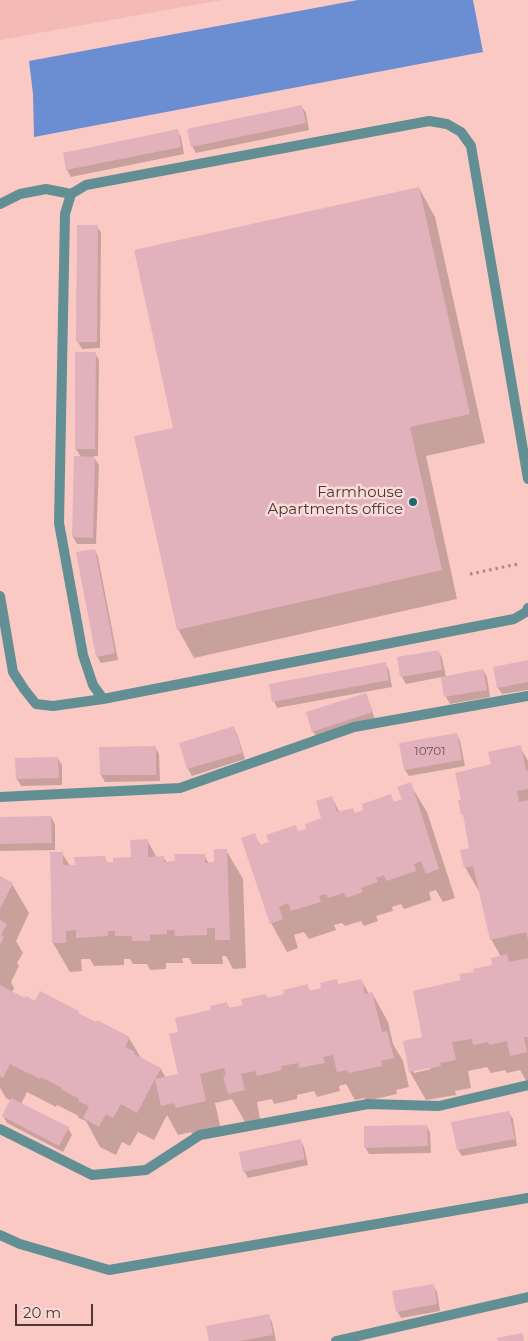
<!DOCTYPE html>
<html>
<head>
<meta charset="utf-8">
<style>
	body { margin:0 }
	#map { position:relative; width:528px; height:1341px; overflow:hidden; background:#fbc9c4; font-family:Montserrat,sans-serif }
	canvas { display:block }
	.scale { position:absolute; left:15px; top:1304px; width:78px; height:22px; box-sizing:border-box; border:2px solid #4b3736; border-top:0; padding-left:6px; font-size:15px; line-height:18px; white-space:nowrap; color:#4b3736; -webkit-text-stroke:4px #fadbd9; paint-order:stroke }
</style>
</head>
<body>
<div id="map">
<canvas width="528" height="1341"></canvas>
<div class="scale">20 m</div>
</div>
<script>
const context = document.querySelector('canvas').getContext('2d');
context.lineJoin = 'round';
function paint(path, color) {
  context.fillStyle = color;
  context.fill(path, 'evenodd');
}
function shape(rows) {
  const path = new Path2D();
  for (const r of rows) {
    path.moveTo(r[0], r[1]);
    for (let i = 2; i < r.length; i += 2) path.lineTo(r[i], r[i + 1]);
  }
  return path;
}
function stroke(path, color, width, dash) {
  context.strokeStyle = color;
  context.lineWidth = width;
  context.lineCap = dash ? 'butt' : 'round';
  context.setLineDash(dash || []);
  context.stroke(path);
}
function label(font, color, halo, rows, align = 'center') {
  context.font = font + ' Montserrat,sans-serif';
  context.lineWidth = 5;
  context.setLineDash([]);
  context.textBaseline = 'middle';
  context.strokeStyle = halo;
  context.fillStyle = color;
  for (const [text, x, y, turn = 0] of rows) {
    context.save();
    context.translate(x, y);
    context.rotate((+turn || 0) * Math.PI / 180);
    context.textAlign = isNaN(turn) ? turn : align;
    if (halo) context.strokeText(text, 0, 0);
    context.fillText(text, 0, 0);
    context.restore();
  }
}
const built = shape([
	[0,0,222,0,0,40]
]);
const water = shape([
	[358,0,473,0,483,52,34,137,33,94,29,61]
]);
const shadow = shape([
	[302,107,306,113,309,130,196,153,192,146],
	[177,131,181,137,184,154,71,177,67,170,64,153],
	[419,188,435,217,485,443,426,456,457,599,194,658,178,629],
	[97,226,101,233,100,348,82,349,78,342],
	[95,353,99,360,98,456,93,456,99,465,96,544,77,544,73,537,81,457,76,449],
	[95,550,98,557,118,660,101,663,97,656],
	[438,651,442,658,446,677,483,670,487,677,490,697,450,704,446,697,442,677,406,684,402,677,398,658],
	[528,662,528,690,502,694,498,688],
	[385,664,389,670,392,687,277,708,274,701],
	[366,694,375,719,317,738,313,731],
	[233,727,237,734,245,759,192,776,188,769,181,744],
	[456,734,460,741,465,766,409,776,405,770],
	[155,747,159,754,160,781,105,782,101,775],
	[520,747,528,761,528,1084,520,1070,507,1073,505,1070,491,1073,487,1067,468,1071,471,1088,455,1091,456,1095,426,1100,410,1072,404,1042,423,1038,462,981,475,973,494,966,501,957,491,939,481,895,465,867,470,849,465,819,460,801,462,801,493,765],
	[430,1067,431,1069,414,1073,413,1070],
	[58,759,62,765,62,785,21,786,17,779,17,760],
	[410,784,427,812,455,898,443,902,436,890,429,892,431,900,404,909,401,904,392,907,393,911,376,916,378,921,364,926,361,921,345,926,342,923,334,925,336,930,309,939,304,932,294,935,298,948,287,952,271,923,254,835,261,846,308,830,323,819,332,798,340,813,352,809,355,814,394,803,403,800],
	[51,817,55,824,55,850,0,851,0,819],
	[147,840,157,858,163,857,167,863,204,855,209,864,216,864,226,850,243,879,246,968,233,969,226,956,222,956,223,964,192,964,189,958,182,958,183,963,166,963,166,969,150,970,147,964,133,964,130,959,124,959,124,965,94,966,90,959,81,959,82,971,70,972,53,943,51,854,62,853,70,866,105,858,108,864,132,858],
	[0,878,12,884,29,913,16,941,23,953,17,963,19,966,11,982,14,988,12,992,25,1000,78,1012,80,1016,129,1038,141,1058,160,1068,166,1078,179,1075,179,1033,226,1003,230,1009,244,1006,265,995,268,999,286,995,307,986,311,992,361,980,369,994,372,993,388,1022,393,1044,403,1061,409,1087,396,1090,397,1094,366,1101,364,1098,355,1100,346,1084,339,1086,340,1091,317,1097,314,1091,297,1095,297,1099,274,1104,272,1099,257,1102,260,1119,245,1122,232,1099,215,1103,221,1130,193,1136,191,1132,178,1135,167,1115,154,1140,138,1132,130,1146,122,1142,116,1155,100,1147,86,1121,79,1118,77,1115,57,1105,56,1107,27,1092,21,1104,68,1128,72,1135,63,1152,7,1123,3,1116,11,1101,6,1098,0,1088],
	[509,1113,513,1119,517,1146,462,1156,458,1150],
	[427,1126,430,1133,431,1153,369,1154,365,1147],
	[300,1140,304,1147,308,1165,248,1178,244,1171],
	[433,1285,437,1292,440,1311,401,1318,397,1311],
	[268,1315,272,1322,276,1341,210,1341]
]);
const building = shape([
	[302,105,306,123,191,147,187,129],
	[178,129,181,147,66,170,63,153],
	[419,187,470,414,410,427,442,570,177,630,134,436,173,428,134,250],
	[77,225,98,225,97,342,76,342],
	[75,352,96,352,95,449,75,449],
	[74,456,95,457,93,538,72,537],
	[95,549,115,653,96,657,76,552],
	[439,650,442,670,400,677,397,657],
	[528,660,528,682,497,688,493,667],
	[386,662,389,680,272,702,269,684],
	[483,669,487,690,444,697,441,677],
	[366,693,373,712,312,732,306,712],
	[234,726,242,753,187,769,179,743],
	[457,733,462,760,404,770,399,743],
	[521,745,526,771,528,771,528,789,517,791,519,802,528,800,528,939,526,932,490,940,473,866,464,868,460,850,469,848,463,814,461,815,458,800,461,800,455,773,491,764,488,752],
	[156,746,156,775,100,775,99,747],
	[58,757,59,778,16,779,15,758],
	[411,782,439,869,426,874,421,861,414,864,416,871,386,881,384,875,376,878,378,882,361,888,363,892,346,898,344,893,328,898,326,894,319,896,321,902,291,911,288,903,279,907,283,919,270,924,241,838,255,833,259,845,269,842,266,835,296,825,298,831,306,829,305,824,321,818,316,801,332,796,337,812,353,808,354,813,363,810,362,804,391,794,394,802,402,799,397,787],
	[51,816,52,843,0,844,0,817],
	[148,839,148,857,164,856,164,862,175,861,174,854,205,854,205,863,214,862,214,849,227,849,230,940,215,940,215,928,207,928,207,935,175,936,174,930,167,930,167,934,150,935,150,941,132,941,132,936,115,936,115,931,108,931,108,936,76,938,76,930,66,931,66,943,52,943,50,852,63,852,63,865,75,865,74,857,105,856,106,862,113,862,113,858,131,857,130,840],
	[0,876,13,883,0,909],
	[0,920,7,924,1,935,4,937,0,944],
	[507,954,509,962,528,958,528,1037,524,1037,527,1052,510,1056,507,1041,489,1045,488,1042,473,1045,472,1039,452,1042,456,1060,440,1063,441,1066,409,1072,403,1041,422,1037,413,991,461,980,459,974,474,972,473,969,492,965,491,958],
	[337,979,338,984,362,979,365,994,372,992,382,1032,387,1031,394,1058,381,1061,382,1066,348,1073,347,1070,337,1072,333,1055,323,1057,325,1063,299,1068,298,1063,281,1066,282,1070,257,1076,255,1071,241,1074,245,1090,228,1094,223,1076,226,1075,224,1068,200,1074,206,1101,176,1108,174,1103,161,1106,155,1079,178,1074,169,1034,178,1032,175,1018,210,1010,210,1006,227,1002,228,1008,243,1005,241,999,266,994,267,998,284,994,283,990,308,984,309,991,321,988,320,983],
	[0,985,25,998,26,996,35,1001,40,991,79,1011,78,1013,96,1022,97,1020,130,1037,125,1047,135,1052,134,1054,161,1068,137,1113,121,1104,113,1118,106,1114,99,1127,83,1118,89,1106,78,1101,79,1099,61,1089,62,1088,41,1077,40,1079,10,1064,3,1078,0,1076],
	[11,1098,69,1127,59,1146,2,1116],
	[509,1111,515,1139,457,1150,451,1122],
	[427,1125,428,1146,364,1148,364,1126],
	[301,1139,305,1159,243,1172,239,1152],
	[434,1284,437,1304,396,1312,392,1291],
	[269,1314,273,1335,239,1341,209,1341,206,1326],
	[523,1333,524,1341,498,1341,497,1338]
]);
const path = shape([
	[470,574,518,564]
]);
const lane = shape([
	[0,204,20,194,46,189,71,194],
	[528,479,471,146,461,132,447,124,429,121,86,185,71,194,65,214,59,523,83,655,93,685,103,699,514,619,526,612,528,608],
	[0,596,13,672,24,689,36,704,53,706,103,699],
	[0,797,180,788,354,727,528,696],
	[0,1129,92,1175,146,1170,200,1135,368,1104,439,1106,528,1085],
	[336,1341,528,1297]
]);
const street = shape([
	[0,1235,20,1244,109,1270,528,1198]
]);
const markers = [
	[413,502,5,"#1e6a71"]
];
const numberNames = [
	["10701",430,751]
];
const poiNames = [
	["Farmhouse",403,493],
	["Apartments office",403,510]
];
paint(built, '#f4bab6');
paint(water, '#6b8dd2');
paint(shadow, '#0003');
paint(building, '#e1b1bc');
stroke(path, '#ab8784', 3, [2.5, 4]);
stroke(lane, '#618f94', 10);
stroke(street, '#618f94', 10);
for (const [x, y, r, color] of markers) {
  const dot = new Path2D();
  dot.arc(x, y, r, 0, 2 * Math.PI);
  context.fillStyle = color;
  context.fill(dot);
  stroke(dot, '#fadbd9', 2);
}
label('12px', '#705658', null, numberNames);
label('15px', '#4b3736', '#fadbd9', poiNames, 'right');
</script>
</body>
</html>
